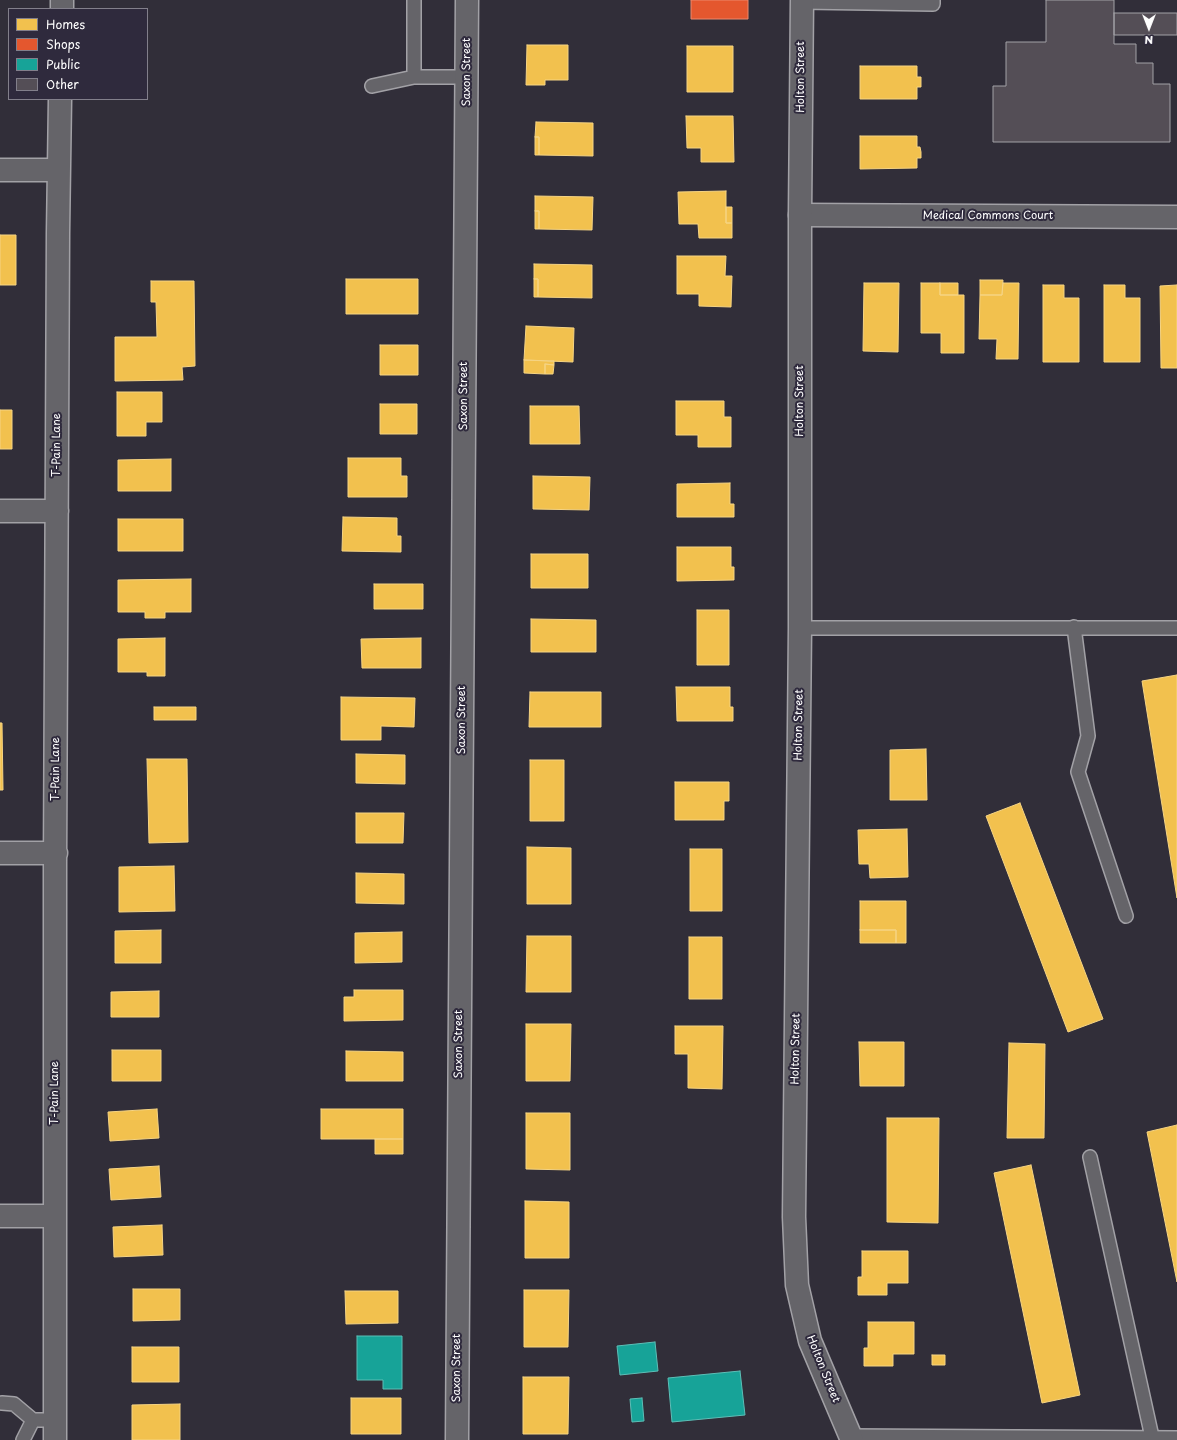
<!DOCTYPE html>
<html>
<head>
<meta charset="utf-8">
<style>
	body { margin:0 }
	#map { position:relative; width:1177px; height:1440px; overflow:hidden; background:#312e39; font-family:"Playpen Sans",sans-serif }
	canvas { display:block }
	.legend { position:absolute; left:8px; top:8px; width:140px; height:92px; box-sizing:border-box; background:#2f2a3d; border:1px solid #827f8b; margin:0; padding:5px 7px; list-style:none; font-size:12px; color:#fff }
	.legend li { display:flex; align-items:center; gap:8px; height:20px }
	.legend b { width:20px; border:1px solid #827f8b }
	.north { position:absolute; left:1129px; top:8px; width:40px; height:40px; -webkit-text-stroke:3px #2f2a3d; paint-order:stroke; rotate:180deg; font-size:11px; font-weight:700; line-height:16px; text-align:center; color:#fff }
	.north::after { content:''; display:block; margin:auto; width:14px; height:18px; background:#fff; clip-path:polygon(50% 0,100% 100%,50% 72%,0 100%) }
</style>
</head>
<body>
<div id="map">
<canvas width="1177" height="1440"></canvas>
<ul class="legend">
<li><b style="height:11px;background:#f2c14e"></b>Homes</li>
<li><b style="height:11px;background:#e4572e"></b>Shops</li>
<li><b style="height:11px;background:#17a398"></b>Public</li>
<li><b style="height:11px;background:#544e56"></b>Other</li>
</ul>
<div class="north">N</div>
</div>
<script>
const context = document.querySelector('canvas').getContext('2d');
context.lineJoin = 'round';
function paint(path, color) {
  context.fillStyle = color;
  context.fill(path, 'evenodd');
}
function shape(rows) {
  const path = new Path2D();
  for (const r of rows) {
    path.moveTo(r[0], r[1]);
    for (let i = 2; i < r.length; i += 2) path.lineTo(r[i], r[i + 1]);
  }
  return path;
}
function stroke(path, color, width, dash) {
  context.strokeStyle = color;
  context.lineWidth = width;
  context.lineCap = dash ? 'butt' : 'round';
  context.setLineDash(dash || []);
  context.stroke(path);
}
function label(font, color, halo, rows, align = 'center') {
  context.font = font + ' "Playpen Sans",sans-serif';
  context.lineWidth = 4;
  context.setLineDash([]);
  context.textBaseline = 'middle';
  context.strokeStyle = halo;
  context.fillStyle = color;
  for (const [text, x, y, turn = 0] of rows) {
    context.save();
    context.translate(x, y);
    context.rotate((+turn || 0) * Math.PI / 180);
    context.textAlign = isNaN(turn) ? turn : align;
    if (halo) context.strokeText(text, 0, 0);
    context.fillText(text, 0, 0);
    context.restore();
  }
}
const homes = shape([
	[527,45,568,45,568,80,545,80,545,85,526,85,527,45],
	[687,46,733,46,733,92,687,92,687,46],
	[860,66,917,66,917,77,921,77,921,87,917,87,917,99,860,99,860,66],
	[686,116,733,116,734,162,701,162,701,148,687,148,686,116],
	[536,122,593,123,593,156,539,155,539,137,535,137,536,122],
	[860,136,917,136,917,147,920,147,921,152,921,158,917,158,917,168,860,169,860,136],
	[535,137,539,137,539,155,535,155,535,137],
	[726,191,726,223,732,223,732,238,699,238,698,224,679,224,678,192,726,191],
	[535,196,593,197,592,230,539,229,539,211,535,211,535,196],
	[726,207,732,207,732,223,726,223,726,207],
	[535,211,539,211,539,229,535,229,535,211],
	[0,235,16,235,16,285,0,285,0,235],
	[677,256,726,256,725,276,732,276,731,307,699,306,699,294,677,294,677,256],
	[534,264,592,265,592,298,538,297,538,279,534,279,534,264],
	[346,279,418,279,418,314,346,314,346,279],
	[534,279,538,279,538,297,534,297,534,279],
	[980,280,1003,280,1002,295,980,295,980,280],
	[151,281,194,281,195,366,182,367,183,380,115,381,115,337,157,337,156,302,151,302,151,281],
	[864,283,899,283,898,352,863,351,864,283],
	[921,283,940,283,940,295,964,295,964,353,941,353,941,333,921,333,921,283],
	[940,283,958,283,958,295,940,295,940,283],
	[1003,283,1019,283,1018,359,996,359,997,339,979,339,980,295,1002,295,1003,283],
	[1043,285,1064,285,1064,298,1079,298,1079,362,1043,362,1043,285],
	[1104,285,1125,285,1125,298,1140,298,1140,362,1104,362,1104,285],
	[1177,285,1177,368,1161,368,1160,286,1177,285],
	[526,326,574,328,573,362,524,360,526,326],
	[380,345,418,345,418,375,380,375,380,345],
	[524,360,554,361,554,365,545,364,545,374,524,373,524,360],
	[545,364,554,365,553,374,545,374,545,364],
	[117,392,162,392,162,422,146,422,146,436,117,436,117,392],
	[676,401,724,401,724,417,731,417,731,447,698,447,698,435,676,435,676,401],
	[380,404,417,404,417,434,380,434,380,404],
	[530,406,579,406,580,444,530,444,530,406],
	[0,410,12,410,12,449,0,449,0,410],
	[348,458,401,458,401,476,407,476,407,497,348,497,348,458],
	[171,459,171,491,118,491,118,460,171,459],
	[533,476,590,477,589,510,533,509,533,476],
	[730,483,730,504,734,504,734,517,677,517,677,484,730,483],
	[343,517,397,518,397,536,401,536,401,552,342,551,343,517],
	[118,519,183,519,183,551,118,551,118,519],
	[677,547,731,547,731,567,734,567,734,580,677,581,677,547],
	[531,554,588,554,588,588,531,588,531,554],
	[191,579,191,612,165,612,165,618,145,618,145,612,118,612,118,580,191,579],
	[374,584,423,584,423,609,374,609,374,584],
	[697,610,729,610,729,665,697,665,697,610],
	[531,619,596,620,596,652,531,652,531,619],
	[165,638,165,676,147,676,147,672,118,672,118,639,165,638],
	[421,638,421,668,362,668,361,639,421,638],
	[1177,675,1177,898,1142,681,1177,675],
	[676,687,730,687,730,707,733,707,733,721,677,721,676,687],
	[530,692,601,692,601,727,529,727,530,692],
	[341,697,415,698,414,727,381,726,381,740,341,740,341,697],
	[154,707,196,707,196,720,154,720,154,707],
	[0,723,2,723,3,790,0,790,0,723],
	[926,749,927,800,890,800,890,750,926,749],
	[356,754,405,755,405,784,356,783,356,754],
	[147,759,187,759,188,842,149,843,147,759],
	[530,760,564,760,564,821,530,821,530,760],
	[675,782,729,782,729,801,724,801,724,820,675,820,675,782],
	[1020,803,1103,1019,1068,1032,986,816,1020,803],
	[356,813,404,813,403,843,356,843,356,813],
	[907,829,908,877,870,878,869,864,859,864,858,830,907,829],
	[527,847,571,848,571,904,527,904,527,847],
	[690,849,722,849,722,911,690,911,690,849],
	[174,866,175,911,119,912,119,867,174,866],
	[356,873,404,874,404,904,356,903,356,873],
	[860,901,906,901,906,943,896,943,896,930,860,930,860,901],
	[161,930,161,963,115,963,115,931,161,930],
	[860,930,896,930,896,943,860,943,860,930],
	[402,932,402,962,355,963,355,933,402,932],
	[527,936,571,936,571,992,526,992,527,936],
	[689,937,722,937,722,999,689,999,689,937],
	[354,990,403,990,403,1020,344,1021,344,997,354,997,354,990],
	[159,991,159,1017,111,1017,111,992,159,991],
	[526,1024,571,1024,570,1081,526,1081,526,1024],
	[675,1026,723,1026,722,1089,688,1088,688,1054,675,1054,675,1026],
	[859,1042,904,1042,904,1086,860,1086,859,1042],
	[1009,1043,1045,1044,1044,1138,1007,1138,1009,1043],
	[112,1050,161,1050,161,1081,112,1081,112,1050],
	[346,1051,403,1052,403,1081,346,1081,346,1051],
	[157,1109,159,1138,110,1141,108,1112,157,1109],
	[321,1109,403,1109,403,1139,321,1139,321,1109],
	[526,1113,570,1113,570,1170,526,1169,526,1113],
	[887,1118,939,1118,938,1223,887,1222,887,1118],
	[1177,1125,1177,1282,1147,1132,1177,1125],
	[375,1139,403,1139,403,1154,375,1154,375,1139],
	[1031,1165,1080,1395,1042,1403,994,1173,1031,1165],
	[159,1166,161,1197,111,1200,109,1169,159,1166],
	[525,1201,569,1202,569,1258,525,1258,525,1201],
	[162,1225,163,1255,114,1257,113,1227,162,1225],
	[862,1251,908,1251,908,1283,887,1283,887,1295,858,1295,858,1277,862,1277,862,1251],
	[133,1289,180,1289,180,1320,133,1321,133,1289],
	[524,1290,569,1290,568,1347,524,1347,524,1290],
	[345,1291,398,1291,398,1323,346,1324,345,1291],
	[868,1322,914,1322,914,1354,893,1354,893,1366,864,1366,864,1348,868,1348,868,1322],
	[132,1347,179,1347,179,1382,132,1382,132,1347],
	[932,1355,945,1355,945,1365,932,1365,932,1355],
	[523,1377,569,1377,568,1434,523,1434,523,1377],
	[351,1398,401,1398,401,1434,351,1434,351,1398],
	[180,1404,180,1440,132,1440,132,1405,180,1404]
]);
const shops = shape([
	[691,0,748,0,748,19,691,19,691,0]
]);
const public = shape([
	[357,1336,402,1336,402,1389,383,1389,383,1380,357,1380,357,1336],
	[655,1342,658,1371,620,1375,617,1346,655,1342],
	[740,1371,745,1415,672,1422,668,1378,740,1371],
	[642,1398,644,1421,632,1422,630,1399,642,1398]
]);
const building = shape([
	[1046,0,1114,0,1114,44,1136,44,1136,63,1153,63,1153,84,1170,84,1170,142,993,142,993,86,1006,86,1006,42,1046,42,1046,0],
	[1114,13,1177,13,1177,35,1114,35,1114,13]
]);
const lane = shape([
	[414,0,414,77],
	[802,2,933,4,933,0],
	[372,86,414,77,466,77],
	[1074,627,1088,736,1078,772,1126,916],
	[800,628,1177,628],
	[1090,1157,1152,1437],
	[2,1403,14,1404,33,1420,55,1420],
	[851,1436,1177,1438],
	[23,1440,33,1420]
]);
const street = shape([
	[62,9,62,0],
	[0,170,58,170],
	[800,215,1177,217],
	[0,511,57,511],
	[0,853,56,853],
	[0,1216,54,1216],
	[55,1440,55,864,58,233,60,99],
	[457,1440,467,0]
]);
const secondary = shape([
	[802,0,800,215,800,628,794,1217,797,1285,810,1341,852,1440]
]);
const streetNames = [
	["Saxon Street",467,72,-90],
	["Holton Street",801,77,-90],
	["Medical Commons Court",988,216],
	["Saxon Street",464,396,-90],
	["Holton Street",800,401,-90],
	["T-Pain Lane",57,445,-90],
	["Saxon Street",462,720,-90],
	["Holton Street",799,725,-89],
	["T-Pain Lane",56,769,-90],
	["Saxon Street",459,1044,-90],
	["Holton Street",796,1049,-89],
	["T-Pain Lane",55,1093,-90],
	["Saxon Street",457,1368,-90],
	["Holton Street",823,1369,68]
];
paint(homes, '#f2c14e');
stroke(homes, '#f6d483', 1);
paint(shops, '#e4572e');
stroke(shops, '#ec896d', 1);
paint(public, '#17a398');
stroke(public, '#5dbfb7', 1);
paint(building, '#544e56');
stroke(building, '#a2a1a6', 1);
stroke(lane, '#a2a1a6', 16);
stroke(street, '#a2a1a6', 25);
stroke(secondary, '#a2a1a6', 25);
stroke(lane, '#656469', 13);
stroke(street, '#656469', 22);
stroke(secondary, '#656469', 22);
label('11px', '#fff', '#2f2a3d', streetNames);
</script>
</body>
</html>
